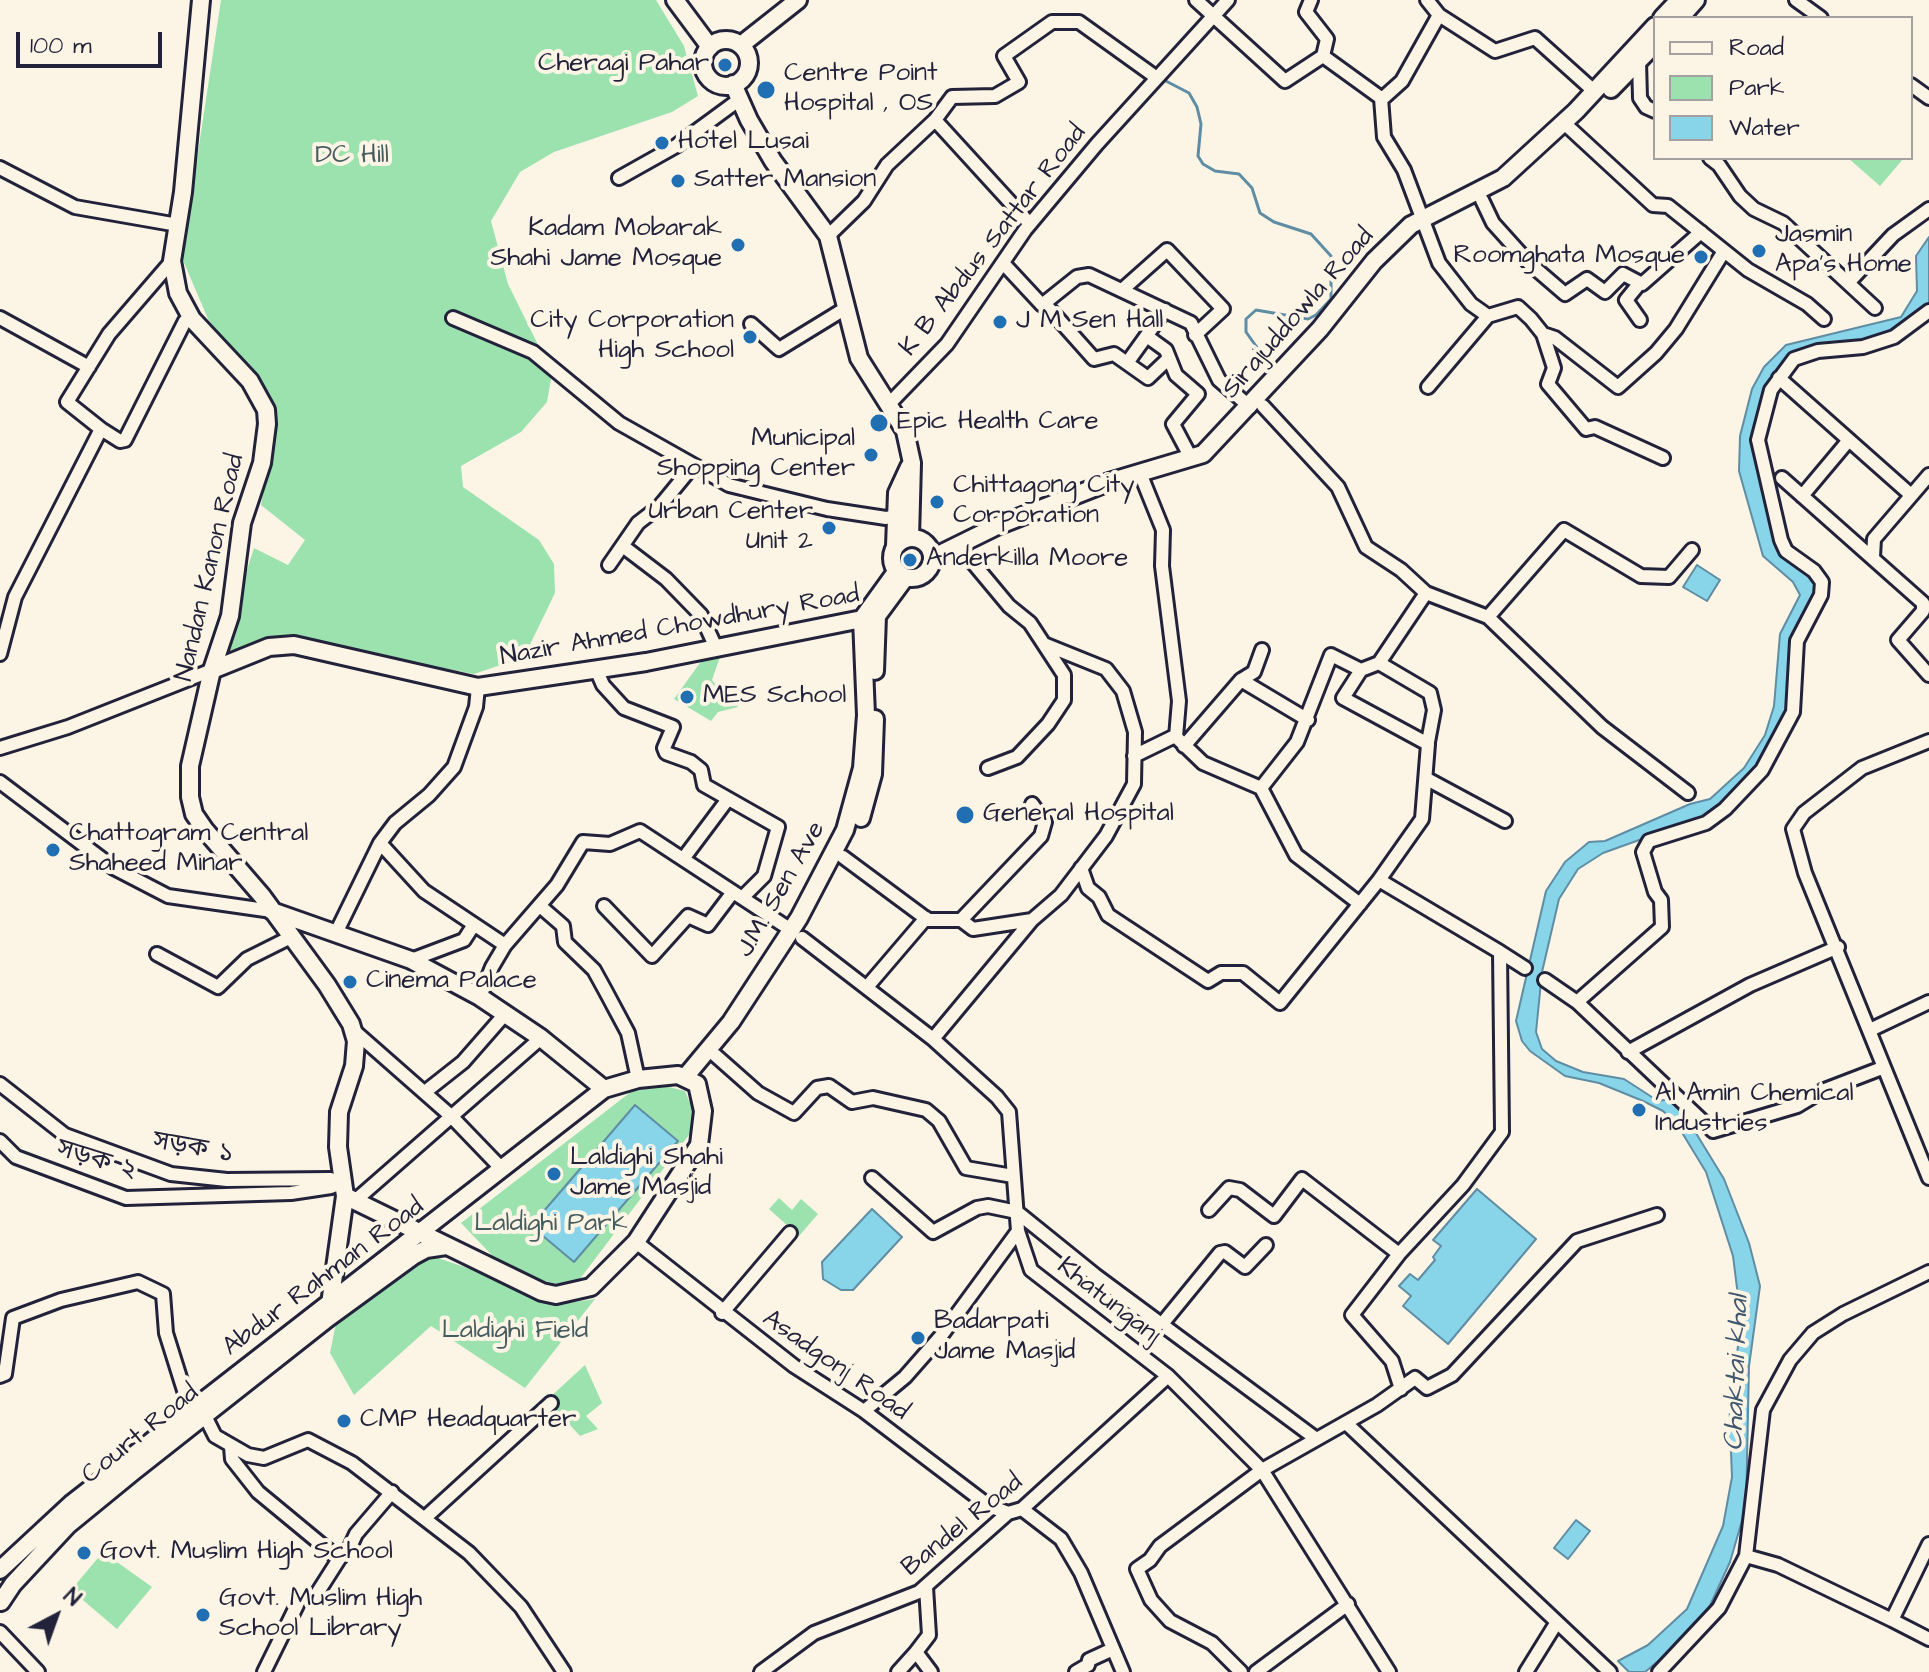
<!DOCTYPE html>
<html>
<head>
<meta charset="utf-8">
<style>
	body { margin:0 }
	#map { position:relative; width:1929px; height:1672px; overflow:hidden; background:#fcf5e5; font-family:"Architects Daughter",sans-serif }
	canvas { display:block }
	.legend { position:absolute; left:1653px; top:16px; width:260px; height:144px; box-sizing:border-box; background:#fcf5e5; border:2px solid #a5a1a1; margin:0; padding:10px 14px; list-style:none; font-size:24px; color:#22223b }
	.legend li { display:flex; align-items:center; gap:16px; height:40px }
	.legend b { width:40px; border:2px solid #a5a1a1 }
	.north { position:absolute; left:16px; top:1576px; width:80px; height:80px; -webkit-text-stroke:6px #fcf5e5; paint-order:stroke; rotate:41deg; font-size:22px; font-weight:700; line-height:32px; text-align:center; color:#22223b }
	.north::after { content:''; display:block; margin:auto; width:28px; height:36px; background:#22223b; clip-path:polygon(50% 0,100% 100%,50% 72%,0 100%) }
	.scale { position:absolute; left:16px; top:32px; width:146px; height:36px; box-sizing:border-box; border:4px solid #22223b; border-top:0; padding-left:10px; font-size:24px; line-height:28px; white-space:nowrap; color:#22223b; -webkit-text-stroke:6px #fcf5e5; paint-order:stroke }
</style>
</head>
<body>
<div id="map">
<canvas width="1929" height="1672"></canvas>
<ul class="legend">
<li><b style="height:10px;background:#fcf5e5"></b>Road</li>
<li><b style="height:22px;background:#9be2af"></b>Park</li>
<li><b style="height:22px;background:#88d4e9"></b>Water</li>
</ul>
<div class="north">N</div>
<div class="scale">100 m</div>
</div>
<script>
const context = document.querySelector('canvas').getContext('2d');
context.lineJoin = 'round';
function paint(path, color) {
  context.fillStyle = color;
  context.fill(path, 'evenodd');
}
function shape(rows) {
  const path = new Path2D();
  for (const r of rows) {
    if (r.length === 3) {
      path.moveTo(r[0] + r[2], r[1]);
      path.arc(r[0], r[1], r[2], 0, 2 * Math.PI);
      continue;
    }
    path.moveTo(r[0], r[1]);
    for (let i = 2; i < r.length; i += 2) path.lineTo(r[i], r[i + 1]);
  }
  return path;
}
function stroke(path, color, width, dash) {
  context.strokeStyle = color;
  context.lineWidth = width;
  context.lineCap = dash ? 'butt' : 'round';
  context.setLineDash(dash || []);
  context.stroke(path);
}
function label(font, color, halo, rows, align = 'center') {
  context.font = font + ' "Architects Daughter","Noto Sans Bengali",sans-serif';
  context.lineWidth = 8;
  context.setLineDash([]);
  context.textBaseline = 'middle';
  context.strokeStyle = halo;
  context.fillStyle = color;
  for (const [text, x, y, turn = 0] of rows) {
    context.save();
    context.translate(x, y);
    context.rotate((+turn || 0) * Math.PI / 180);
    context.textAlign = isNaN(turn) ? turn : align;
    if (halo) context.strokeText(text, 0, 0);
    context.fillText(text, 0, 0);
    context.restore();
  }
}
const green = shape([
	[221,0,656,0,684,46,698,96,672,112,554,152,520,172,491,221,508,284,552,373,547,402,521,432,461,466,463,487,539,540,554,564,555,593,524,657,474,674,280,638,220,653,254,548,288,565,305,540,261,505,277,409,208,319,182,258],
	[1848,158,1904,158,1880,186],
	[720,657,712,680,716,685,722,681,721,690,729,691,738,707,718,712,711,721,674,699,702,660],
	[645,1081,685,1091,698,1123,573,1288,508,1272,461,1223],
	[779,1198,792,1210,801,1199,818,1214,799,1236,769,1209],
	[429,1255,488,1275,554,1305,595,1299,525,1388,431,1326,354,1395,330,1353,336,1323],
	[585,1365,602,1403,586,1416,598,1429,580,1436,555,1409,557,1401,548,1399],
	[103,1552,152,1587,117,1629,71,1590]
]);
const water = shape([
	[1929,237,1929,306,1902,334,1792,357,1760,412,1778,546,1784,558,1806,568,1813,577,1816,594,1798,633,1790,713,1746,785,1720,811,1603,853,1578,869,1559,899,1542,972,1536,1032,1542,1049,1556,1061,1583,1072,1624,1079,1658,1101,1670,1099,1677,1102,1724,1179,1749,1243,1760,1286,1749,1366,1746,1507,1730,1562,1707,1612,1679,1644,1645,1672,1629,1672,1618,1661,1648,1645,1687,1609,1723,1526,1732,1477,1731,1452,1727,1438,1741,1320,1733,1256,1706,1172,1678,1126,1663,1111,1643,1101,1599,1083,1565,1076,1530,1051,1522,1041,1516,1021,1546,891,1565,862,1589,842,1605,841,1690,804,1710,799,1744,768,1765,735,1774,706,1780,634,1800,595,1793,582,1763,556,1739,471,1740,436,1752,389,1764,367,1786,345,1901,317,1917,291,1916,256,1929,237],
	[1697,565,1720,580,1707,601,1683,587,1697,565],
	[635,1105,678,1141,574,1262,531,1226,635,1105],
	[1477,1189,1536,1239,1448,1344,1403,1306,1411,1296,1399,1286,1410,1274,1418,1280,1435,1260,1433,1257,1441,1246,1433,1240,1477,1189],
	[872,1209,902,1237,853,1290,841,1290,823,1279,822,1262,872,1209],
	[1576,1520,1590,1531,1568,1559,1554,1548,1576,1520]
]);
const stream = shape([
	[1162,79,1189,93,1197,107,1201,124,1198,156,1203,164,1215,171,1239,174,1252,188,1260,213,1274,222,1311,234,1331,256,1331,299,1316,315,1308,319,1256,310,1246,319,1246,332,1271,367]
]);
const minor = shape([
	[1196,0,1285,81,1323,56,1381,98,1384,137,1404,170,1439,263,1471,304,1488,316,1518,307,1531,319,1543,334,1554,368,1548,384,1586,429,1595,427,1663,458],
	[1311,0,1306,12,1327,39,1323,56],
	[1427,0,1439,15,1495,51,1535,38,1594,91],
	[1796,0,1821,18],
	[1639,61,1640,98,1646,107,1655,111],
	[1911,85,1929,98],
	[1382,99,1402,81,1439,15],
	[935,120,1030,224],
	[1563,122,1653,205,1668,206,1748,270,1807,304,1824,319],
	[1710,158,1719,165,1740,196,1754,209,1783,223,1875,308],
	[0,168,75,207,178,225],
	[619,178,676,146,740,99],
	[1482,200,1493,223,1529,263,1565,294,1587,279,1605,292,1623,274,1642,284,1701,232],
	[828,236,864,201,887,165,935,120,952,97,995,96,1019,82,1004,56,1052,22,1079,22,1157,78],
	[1003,263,1042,305,1077,277,1089,275,1191,323,1219,380,1250,407],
	[1849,282,1893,235,1929,209],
	[1639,284,1626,300,1640,320],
	[1122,290,1167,250,1223,309,1195,335],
	[1045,304,1094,359,1114,354,1148,378,1168,359],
	[0,318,89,367],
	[453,318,533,352,619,423,729,485,827,509,886,518,904,514],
	[751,324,779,349,846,308],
	[1543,334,1555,338,1618,387,1656,353,1676,329,1724,251],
	[1148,337,1166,350,1176,375,1198,394,1173,424,1191,458],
	[1127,363,1165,310],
	[1779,378,1911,495],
	[1428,387,1488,316],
	[890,403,947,344,1025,230,1097,144,1228,0],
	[1263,406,1338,487,1366,547,1401,570,1426,593,1488,617,1602,727,1688,793],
	[101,429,120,441,125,440,185,321,192,319],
	[1140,473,1163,530,1162,566,1179,701,1176,737,1203,763,1261,788,1296,855,1360,904],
	[1782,478,1923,603,1923,611,1898,640,1929,675],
	[1802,496,1849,440],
	[959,546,1009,606,1030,623,1064,675,1064,700,1048,724,1017,757,988,768],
	[624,547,666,579,701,615,716,648],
	[1873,557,1874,539,1929,475],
	[609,565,638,523,660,506,692,467],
	[1488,617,1564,530,1641,576,1669,577,1692,550],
	[0,654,15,597,101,429,67,402,109,334,172,261],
	[1379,663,1430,693,1434,710,1428,742],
	[596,669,603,685,624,708,673,727,664,748,666,753,691,762,701,770,704,785,778,827,764,876,742,898],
	[1241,680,1254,672,1262,650],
	[1929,741,1862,768,1804,813,1793,829,1805,873,1929,1178],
	[1184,746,1241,680,1308,720],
	[0,748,68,727,212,670],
	[1134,756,1175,736],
	[1427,779,1505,821],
	[0,782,114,868,168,896,272,911],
	[1261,788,1297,742,1331,655,1361,670],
	[380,843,424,891,505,945],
	[843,857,928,920,961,920,973,929,1032,920,1061,895,1106,836,1134,784,1135,732,1123,691,1106,669,1044,644],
	[683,859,728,799],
	[1081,868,1088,888,1099,897,1108,915,1208,981,1221,973,1243,973,1280,1003,1379,880,1500,952,1502,1132,1463,1185,1399,1254,1352,1315,1392,1361,1401,1389],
	[1379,880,1422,819,1428,744,1343,698,1361,670,1379,663,1426,593],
	[540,906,563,926,565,942,594,970,605,990,628,1033,638,1079],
	[604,906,652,956,688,916,708,925,733,892],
	[961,920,1041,836,1045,822,1032,804],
	[337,931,380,843,395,823,429,795,454,767,476,707,478,687],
	[802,938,933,1039,997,1097,1009,1112,1018,1231,1031,1270,1168,1376,1262,1470,1389,1672],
	[1500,952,1525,968],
	[157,954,218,987,247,959,291,937],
	[411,960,464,940,473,926],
	[1545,980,1577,1002,1713,1131,1797,1106,1822,1091,1882,1068],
	[867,987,926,918],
	[480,997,492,967,505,945,557,885,583,842,610,844,640,831,785,926],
	[1577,1002,1662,927,1661,900,1655,892,1643,852,1649,841,1706,823,1725,809,1762,770,1793,712,1797,641,1821,595,1822,582,1814,571,1786,551,1781,540,1758,440,1771,390,1794,359,1818,351,1863,347,1894,337,1929,311],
	[352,1029,451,1116,502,1169],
	[1870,1030,1929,1002],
	[933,1039,1032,920],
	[1628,1052,1750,985,1838,947],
	[715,1055,758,1093,794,1113,817,1088,829,1086,852,1102,873,1098,926,1110,939,1121,966,1168,1013,1176],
	[0,1084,65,1135,171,1174,227,1180,331,1179,331,1187,344,1182],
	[425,1092,463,1062,505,1014],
	[0,1141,16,1157,126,1198,291,1193,331,1187],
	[872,1178,933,1232,977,1208,988,1206,1017,1212,1095,1275,1315,1438],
	[357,1199,541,1038],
	[1209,1210,1229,1188,1240,1190,1274,1216,1302,1179,1399,1254],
	[636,1242,794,1366,864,1411,989,1506,1008,1513],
	[722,1313,790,1233],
	[1162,1324,1220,1253,1225,1252,1245,1267,1266,1245],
	[0,1376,5,1374,13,1318,61,1300,138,1282,163,1294,166,1333,187,1400,186,1414],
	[864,1411,905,1377,941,1336,1018,1231],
	[205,1416,215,1436,248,1455,264,1458,308,1440,352,1463,469,1553,521,1607,564,1672],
	[1346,1423,1610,1672],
	[231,1447,232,1459,258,1492,339,1559,350,1547,356,1534,392,1492],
	[1022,1509,1061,1539,1081,1573,1123,1672],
	[426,1517,551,1403],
	[1929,1544,1892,1620,1929,1639],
	[318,1592,339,1559],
	[1892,1620,1778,1565,1746,1556,1763,1410,1790,1360,1813,1333,1843,1314,1929,1272],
	[0,1632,38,1672],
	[916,1652,929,1635,926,1587],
	[264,1672,297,1605],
	[761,1672,814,1633,919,1592,1008,1513,1022,1509,1168,1376],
	[898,1672,916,1652,931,1672],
	[1076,1672,1088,1665,1089,1660,1113,1649],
	[1241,1672,1212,1643,1170,1621,1151,1600,1137,1569,1150,1560,1160,1546,1262,1470,1377,1405,1415,1378,1427,1388,1452,1375,1577,1241,1657,1215],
	[1256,1672,1348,1604],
	[1526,1672,1557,1622],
	[1659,1672,1719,1608,1746,1556]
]);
const major = shape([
	[201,0,183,192,172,261,178,293,192,319,250,381,266,410,267,424,262,463,242,523,230,616,212,670,190,766,190,797,194,814,205,830,262,896,327,985,351,1024,356,1041,354,1066,339,1112,338,1147,345,1196,330,1304],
	[675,0,710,47],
	[1662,18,1679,0],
	[1680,18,1696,0],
	[726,63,23],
	[741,45,798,0],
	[733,84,749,120,773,161,828,236,859,358,905,431,912,463,910,538],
	[1611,89,1655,44],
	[912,558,20],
	[895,546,897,493,909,467],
	[932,558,997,526,1109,482,1203,454,1320,329,1374,261,1411,225,1503,178,1576,111,1655,26],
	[212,670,269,647,294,645,478,687,646,662,877,616],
	[875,671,877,616,905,578],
	[861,818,873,774,875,719],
	[272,911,411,960,480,997,541,1038,604,1089],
	[686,1076,731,1022,799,918,845,830,862,768,866,715,862,619,896,572],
	[345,1196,542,1292,556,1295,591,1287,636,1242,699,1145,703,1111,697,1084],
	[0,1570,71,1504,604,1089,638,1079,678,1075,697,1084],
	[1,1602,13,1584,68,1525,134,1471,328,1318,413,1256,426,1249,446,1246]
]);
const markers = [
	[725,65,8,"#1f6fb2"],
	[766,90,10,"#1f6fb2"],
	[662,143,8,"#1f6fb2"],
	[678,181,8,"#1f6fb2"],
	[738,245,8,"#1f6fb2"],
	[1759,251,8,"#1f6fb2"],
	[1701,257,8,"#1f6fb2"],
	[1000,322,8,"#1f6fb2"],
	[750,337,8,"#1f6fb2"],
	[879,423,10,"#1f6fb2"],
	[871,455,8,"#1f6fb2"],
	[937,502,8,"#1f6fb2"],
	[829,528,8,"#1f6fb2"],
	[910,560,8,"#1f6fb2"],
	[687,697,8,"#1f6fb2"],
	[965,815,10,"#1f6fb2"],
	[53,850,8,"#1f6fb2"],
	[350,982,8,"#1f6fb2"],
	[1639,1110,8,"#1f6fb2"],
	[554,1174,8,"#1f6fb2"],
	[918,1338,8,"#1f6fb2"],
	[344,1421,8,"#1f6fb2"],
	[84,1553,8,"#1f6fb2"],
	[203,1615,8,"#1f6fb2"]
];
const poiNames = [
	["Cheragi Pahar",709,65,"right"],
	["Centre Point",784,75],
	["Hospital , OS",784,105],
	["Hotel Lusai",678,143],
	["Satter Mansion",694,181],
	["Kadam Mobarak",722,230,"right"],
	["Shahi Jame Mosque",722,260,"right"],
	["Jasmin",1775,236],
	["Apa's Home",1775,266],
	["Roomghata Mosque",1685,257,"right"],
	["City Corporation",734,322,"right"],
	["High School",734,352,"right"],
	["J M Sen Hall",1016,322],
	["Epic Health Care",897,423],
	["Municipal",855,440,"right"],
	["Shopping Center",855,470,"right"],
	["Chittagong City",953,487],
	["Corporation",953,517],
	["Urban Center",813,513,"right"],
	["Unit 2",813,543,"right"],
	["Anderkilla Moore",926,560],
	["MES School",703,697],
	["General Hospital",983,815],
	["Chattogram Central",69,835],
	["Shaheed Minar",69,865],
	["Cinema Palace",366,982],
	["Al Amin Chemical",1655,1095],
	["Industries",1655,1125],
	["Laldighi Shahi",570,1159],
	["Jame Masjid",570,1189],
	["Badarpati",934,1323],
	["Jame Masjid",934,1353],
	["CMP Headquarter",360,1421],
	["Govt. Muslim High School",100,1553],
	["Govt. Muslim High",219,1600],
	["School Library",219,1630]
];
const parkNames = [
	["DC Hill",352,157],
	["Laldighi Park",551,1225],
	["Laldighi Field",515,1332]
];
const streetNames = [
	["K B Abdus Sattar Road",994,241,-52],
	["Sirajuddowla Road",1299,314,-49],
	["Nandan Kanon Road",211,568,-77],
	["Nazir Ahmed Chowdhury Road",680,627,-10],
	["J.M. Sen Ave",782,890,-60],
	["সড়ক ১",193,1149,10],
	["সড়ক ২",96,1161,17],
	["Abdur Rahman Road",324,1278,-37],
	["Khatunganj",1108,1302,38],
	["Asadgonj Road",835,1366,35],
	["Court Road",141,1435,-39],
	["Bandel Road",963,1526,-39]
];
const waterNames = [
	["Chaktai khal",1738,1373,-88]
];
paint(green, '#9be2af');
paint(water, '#88d4e9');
stroke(water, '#5f8da3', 2);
stroke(stream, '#5f8da3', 3);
stroke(minor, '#22223b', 18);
stroke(major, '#22223b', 22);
stroke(minor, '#fcf5e5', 12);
stroke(major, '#fcf5e5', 16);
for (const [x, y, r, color] of markers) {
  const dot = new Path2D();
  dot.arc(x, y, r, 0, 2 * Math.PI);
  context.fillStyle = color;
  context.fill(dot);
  stroke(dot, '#fcf5e5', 3);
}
label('26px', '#22223b', '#fcf5e5', poiNames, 'left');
label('26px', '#465c5e', '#fcf5e5', parkNames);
label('26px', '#22223b', '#fcf5e5', streetNames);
label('italic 28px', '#41576f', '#fcf5e5', waterNames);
</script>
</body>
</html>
